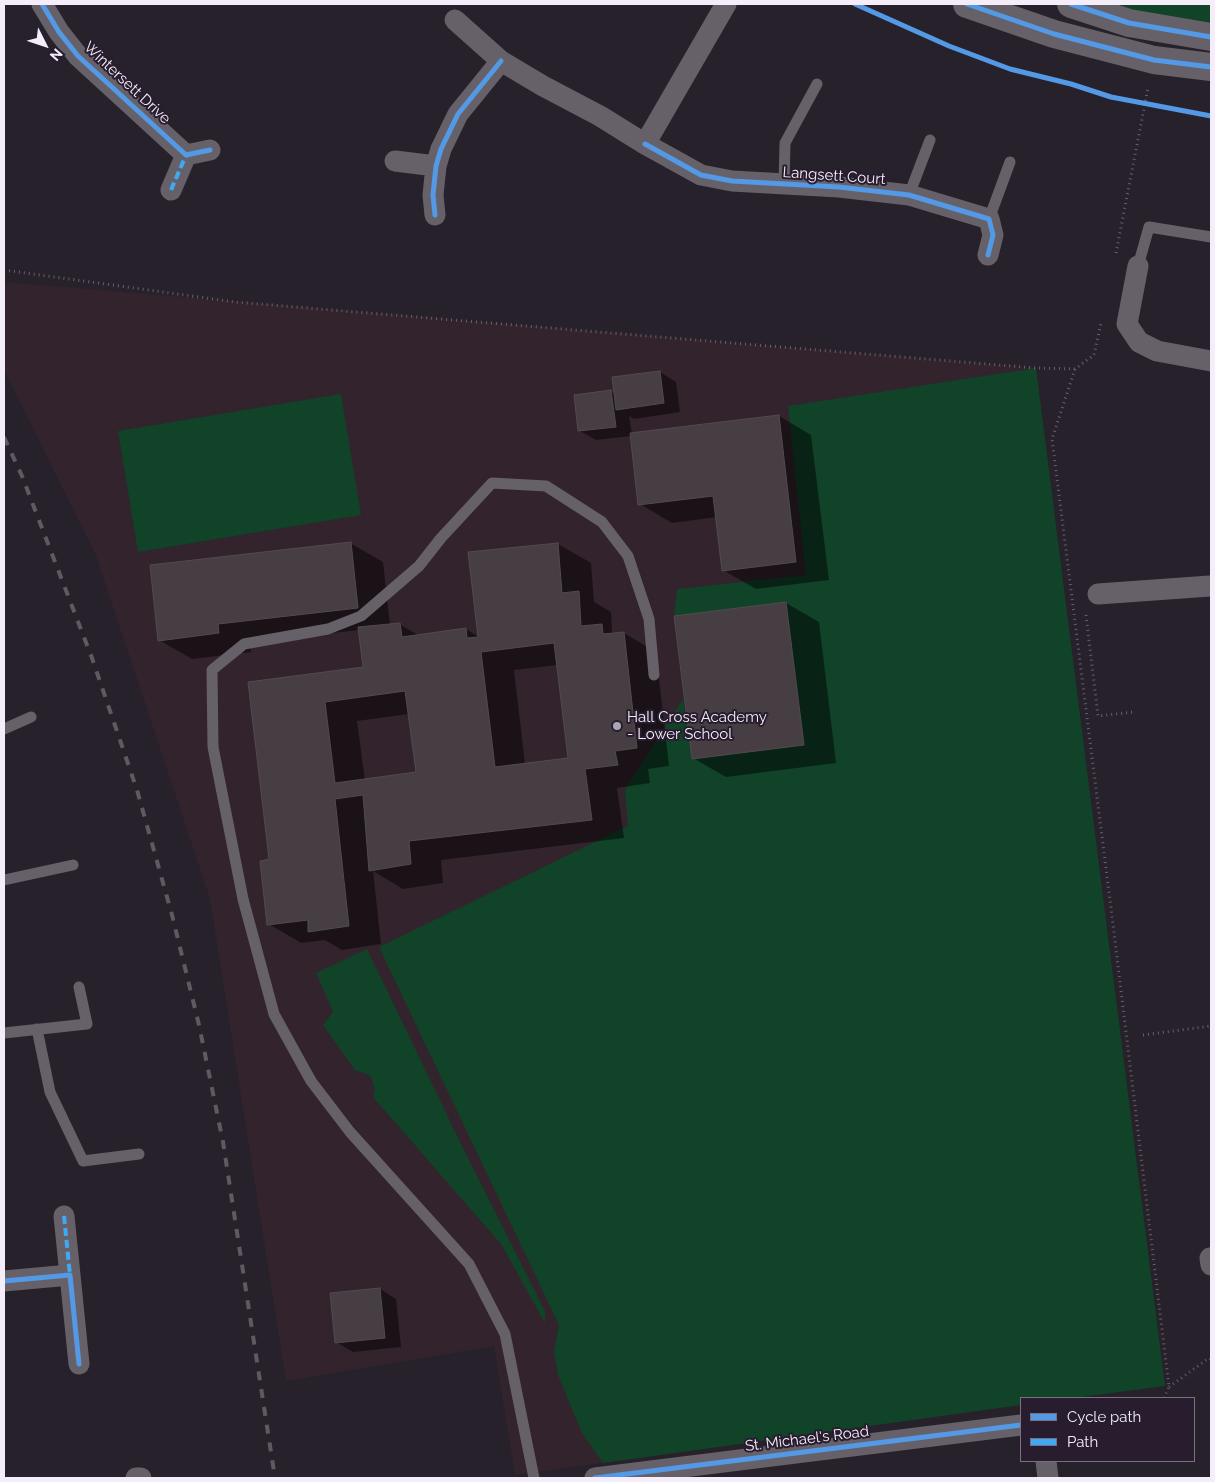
<!DOCTYPE html>
<html>
<head>
<meta charset="utf-8">
<style>
	body { margin:0 }
	#map { position:relative; width:1215px; height:1482px; overflow:hidden; background:#27212b; font-family:Raleway,sans-serif }
	canvas { display:block }
	.frame { position:absolute; inset:0; border:5px solid #f5edfa; pointer-events:none }
	.legend { position:absolute; left:1020px; top:1397px; width:175px; height:65px; box-sizing:border-box; background:#281d2f; border:1px solid #7a7080; margin:0; padding:6px 9px; list-style:none; font-size:15px; color:#f5edfa }
	.legend li { display:flex; align-items:center; gap:10px; height:25px }
	.legend b { width:25px; border:1px solid #7a7080 }
	.north { position:absolute; left:20px; top:20px; width:50px; height:50px; -webkit-text-stroke:4px #281d2f; paint-order:stroke; rotate:131deg; font-size:14px; font-weight:700; line-height:20px; text-align:center; color:#f5edfa }
	.north::after { content:''; display:block; margin:auto; width:18px; height:22px; background:#f5edfa; clip-path:polygon(50% 0,100% 100%,50% 72%,0 100%) }
</style>
</head>
<body>
<div id="map">
<canvas width="1215" height="1482"></canvas>
<div class="frame"></div>
<ul class="legend">
<li><b style="height:6px;background:#5399e6"></b>Cycle path</li>
<li><b style="height:6px;background:#3fa9f5"></b>Path</li>
</ul>
<div class="north">N</div>
</div>
<script>
const context = document.querySelector('canvas').getContext('2d');
context.lineJoin = 'round';
function paint(path, color) {
  context.fillStyle = color;
  context.fill(path, 'evenodd');
}
function shape(rows) {
  const path = new Path2D();
  for (const r of rows) {
    path.moveTo(r[0], r[1]);
    for (let i = 2; i < r.length; i += 2) path.lineTo(r[i], r[i + 1]);
  }
  return path;
}
function stroke(path, color, width, dash) {
  context.strokeStyle = color;
  context.lineWidth = width;
  context.lineCap = dash ? 'butt' : 'round';
  context.setLineDash(dash || []);
  context.stroke(path);
}
function label(font, color, halo, rows, align = 'center') {
  context.font = font + ' Raleway,sans-serif';
  context.lineWidth = 4;
  context.setLineDash([]);
  context.textBaseline = 'middle';
  context.strokeStyle = halo;
  context.fillStyle = color;
  for (const [text, x, y, turn = 0] of rows) {
    context.save();
    context.translate(x, y);
    context.rotate((+turn || 0) * Math.PI / 180);
    context.textAlign = isNaN(turn) ? turn : align;
    if (halo) context.strokeText(text, 0, 0);
    context.fillText(text, 0, 0);
    context.restore();
  }
}
const education = shape([
	[4,282,1036,368,1165,1386,1074,1398,1021,1398,1021,1405,515,1475,494,1346,286,1381,210,899,95,553,4,370]
]);
const green = shape([
	[1071,4,1211,4,1211,37],
	[1036,368,1165,1386,1074,1398,1021,1398,1021,1405,603,1463,582,1433,558,1375,554,1352,559,1325,379,947,628,826,625,790,683,699,692,759,804,745,786,602,674,616,677,589,806,575,788,406],
	[341,394,361,515,138,552,118,431],
	[367,949,463,1148,545,1311,545,1323,501,1244,373,1097,375,1091,371,1076,355,1070,323,1025,333,1012,316,973]
]);
const shadow = shape([
	[660,372,676,382,680,412,634,419,629,416,632,434,779,416,811,435,829,580,756,589,723,570,717,517,672,523,640,504,631,436,596,440,580,431,611,392,616,394],
	[350,543,383,562,390,625,399,624,420,636,466,629,479,637,558,544,591,563,594,602,611,612,612,632,616,634,624,633,656,652,669,766,648,769,650,783,617,788,624,838,441,860,443,883,403,889,373,871,381,944,342,950,325,940,301,943,269,924,271,860,249,683,364,669,359,630,250,642,251,652,192,659,159,640],
	[558,665,569,759,525,764,514,670],
	[409,714,417,773,365,781,357,721],
	[786,603,819,622,836,763,726,777,693,758],
	[380,1289,396,1299,401,1347,353,1352,336,1342]
]);
const building = shape([
	[660,371,664,403,616,410,612,377,660,371],
	[611,390,616,427,578,431,574,395,611,390],
	[779,415,796,562,722,571,713,496,638,505,630,433,779,415],
	[351,542,358,608,218,624,219,633,158,641,150,565,351,542],
	[558,543,562,593,579,591,581,626,602,624,603,634,624,632,637,748,615,751,618,765,585,769,592,820,409,841,411,864,369,871,363,795,335,799,349,926,308,932,308,920,267,925,260,861,269,859,248,682,363,667,358,627,400,623,402,637,466,628,467,638,478,637,468,552,558,543],
	[554,643,568,758,495,767,481,652,554,643],
	[405,691,416,772,335,783,325,702,405,691],
	[786,602,804,745,692,759,674,616,786,602],
	[380,1288,385,1338,335,1343,330,1293,380,1288]
]);
const path = shape([
	[1116,253,1148,88],
	[4,270,235,302,1036,368,1075,369,1094,355,1101,323],
	[1075,369,1052,439,1112,916,1169,1387,1164,1398],
	[1086,615,1098,716,1134,712],
	[1143,1035,1211,1026],
	[1169,1387,1209,1358,1211,1359]
]);
const lane = shape([
	[784,184,785,143,817,84],
	[909,195,930,140],
	[989,219,1010,162],
	[1138,266,1149,227,1211,237],
	[4,729,31,717],
	[4,880,73,865],
	[37,1029,50,1092,83,1161,139,1154],
	[4,1033,87,1024,79,987],
	[534,1478,505,1334,469,1264,350,1132,311,1081,274,1014,243,899,213,747,212,670,244,644,328,629,361,616,419,566,441,538,492,483,546,486,602,522,628,556,649,619,654,675]
]);
const street = shape([
	[42,4,59,32,78,56,186,155,210,150],
	[455,20,501,61,543,86,600,116,645,144,726,4],
	[645,144,701,175,732,181,839,187,909,195,989,219,993,235,988,255],
	[395,161,436,166],
	[171,190,186,155],
	[435,215,433,195,436,166,441,149,458,114,501,61],
	[1138,266,1127,324,1139,342,1157,351,1211,361],
	[1098,594,1210,586],
	[64,1216,70,1275],
	[1210,1258,1211,1265],
	[4,1281,70,1275,79,1364],
	[1046,1461,1048,1478],
	[136,1478,141,1478],
	[595,1478,1021,1425]
]);
const secondary = shape([
	[967,4,1054,34,1154,60,1211,67],
	[1071,4,1129,23,1211,37]
]);
const rail = shape([
	[4,437,22,476,92,658,137,790,172,915,199,1025,223,1142,275,1478]
]);
const quiet = shape([
	[171,190,186,155],
	[64,1216,70,1275]
]);
const cycleway = shape([
	[42,4,59,32,78,56,186,155,210,150],
	[855,4,949,46,1010,69,1071,84,1111,97,1211,116],
	[967,4,1054,34,1154,60,1211,67],
	[1071,4,1129,23,1211,37],
	[645,144,701,175,732,181,839,187,909,195,989,219,993,235,988,255],
	[435,215,433,195,436,166,441,149,458,114,501,61],
	[4,1281,70,1275,79,1364],
	[595,1478,1021,1425]
]);
const markers = [
	[617,726,5,"#ada6b2"]
];
const streetNames = [
	["Wintersett Drive",127,83,43],
	["Langsett Court",834,176,4],
	["St. Michael's Road",807,1439,-7]
];
const poiNames = [
	["Hall Cross Academy",627,717],
	["- Lower School",627,734]
];
paint(education, '#33232c');
paint(green, '#104328');
paint(shadow, '#0007');
paint(building, '#463e42');
stroke(building, '#514a4e', 1);
stroke(path, '#666169', 3, [1, 4]);
stroke(lane, '#666169', 11);
stroke(street, '#666169', 21);
stroke(secondary, '#666169', 28);
stroke(rail, '#5f5a62', 4, [9, 9]);
stroke(quiet, '#3fa9f5', 4, [8, 4]);
stroke(cycleway, '#5399e6', 5);
for (const [x, y, r, color] of markers) {
  const dot = new Path2D();
  dot.arc(x, y, r, 0, 2 * Math.PI);
  context.fillStyle = color;
  context.fill(dot);
  stroke(dot, '#281d2f', 2);
}
label('15px', '#f5edfa', '#281d2f', streetNames);
label('15px', '#f5edfa', '#281d2f', poiNames, 'left');
</script>
</body>
</html>
